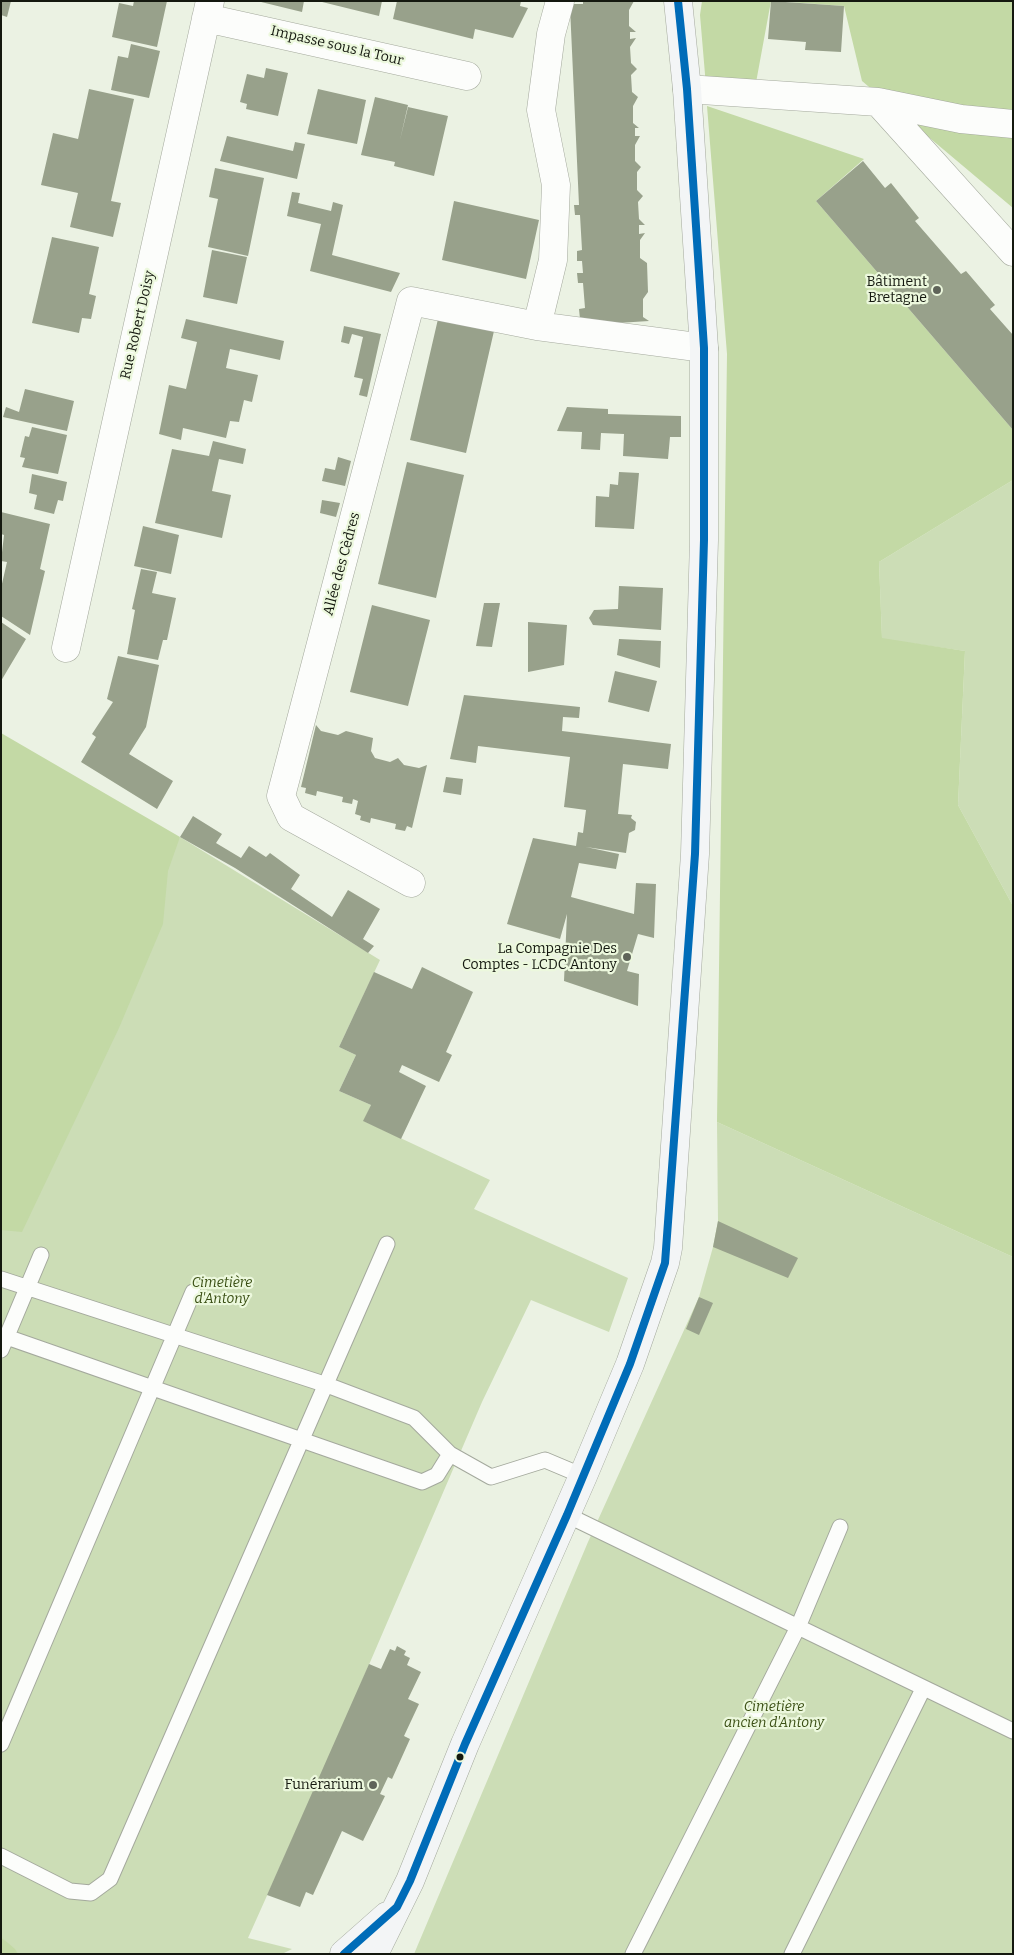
<!DOCTYPE html>
<html>
<head>
<meta charset="utf-8">
<style>
	body { margin:0 }
	#map { position:relative; width:1014px; height:1955px; overflow:hidden; background:#ebf2e3; font-family:Bitter,serif }
	canvas { display:block }
	.frame { position:absolute; inset:0; border:2px solid #14180f; pointer-events:none }
</style>
</head>
<body>
<div id="map">
<canvas width="1014" height="1955"></canvas>
<div class="frame"></div>
</div>
<script>
const context = document.querySelector('canvas').getContext('2d');
context.lineJoin = 'round';
function paint(path, color) {
  context.fillStyle = color;
  context.fill(path, 'evenodd');
}
function shape(rows) {
  const path = new Path2D();
  for (const r of rows) {
    path.moveTo(r[0], r[1]);
    for (let i = 2; i < r.length; i += 2) path.lineTo(r[i], r[i + 1]);
  }
  return path;
}
function stroke(path, color, width, dash) {
  context.strokeStyle = color;
  context.lineWidth = width;
  context.lineCap = dash ? 'butt' : 'round';
  context.setLineDash(dash || []);
  context.stroke(path);
}
function label(font, color, halo, rows, align = 'center') {
  context.font = font + ' Bitter,serif';
  context.lineWidth = 4.5;
  context.setLineDash([]);
  context.textBaseline = 'middle';
  context.strokeStyle = halo;
  context.fillStyle = color;
  for (const [text, x, y, turn = 0] of rows) {
    context.save();
    context.translate(x, y);
    context.rotate((+turn || 0) * Math.PI / 180);
    context.textAlign = isNaN(turn) ? turn : align;
    if (halo) context.strokeText(text, 0, 0);
    context.fillText(text, 0, 0);
    context.restore();
  }
}
const green = shape([
	[1013,480,1013,906,958,805,965,651,882,639,879,562],
	[180,837,380,960,339,1047,356,1055,339,1091,371,1105,364,1121,490,1180,474,1209,628,1278,609,1332,531,1300,482,1402,334,1746,248,1938,292,1949,282,1954,18,1954,1,1937,1,1111],
	[717,1122,1013,1257,1013,1954,414,1954,588,1542,699,1297,713,1247,718,1221]
]);
const forest = shape([
	[702,1,771,1,755,88,706,86,700,15],
	[775,1,1013,1,1013,208,862,81,844,6],
	[707,106,864,159,816,201,1013,430,1013,480,879,562,882,638,965,651,958,805,1013,906,1013,1257,717,1122,727,354],
	[1,733,180,837,168,871,163,924,119,1028,22,1232,1,1230],
	[1,1937,15,1949,18,1954,1,1954]
]);
const building = shape([
	[1,1,11,1,7,17,1,15],
	[134,1,167,1,157,47,112,37,119,3,133,6],
	[257,1,304,1,302,12],
	[318,1,382,1,379,16],
	[397,1,521,1,520,6,528,8,513,38,475,29,473,39,393,19],
	[583,1,634,1,629,10,629,26,636,32,630,32,630,39,636,38,630,47,631,63,637,69,631,75,632,92,638,97,633,106,633,123,639,128,635,128,635,136,640,136,635,145,635,161,641,167,637,172,637,190,643,196,638,202,639,219,645,225,639,225,639,234,645,233,640,240,640,258,647,263,648,292,643,299,643,317,649,321,586,325,580,319,579,309,585,308,583,283,578,283,577,273,583,273,582,261,577,261,577,251,582,250,580,215,575,215,574,205,579,205,570,7,570,4,583,4],
	[771,1,844,6,841,52,805,50,806,42,768,39],
	[131,44,160,51,149,98,111,90,118,56,128,58],
	[266,68,288,73,278,116,246,109,247,104,240,102,247,74,264,78],
	[89,89,134,99,111,201,121,203,113,237,70,227,78,193,41,185,53,133,78,139],
	[318,89,366,100,357,144,307,134],
	[375,97,408,105,400,140,408,107,448,116,434,176,394,166,395,162,361,155],
	[227,136,293,151,295,142,305,144,297,179,220,161],
	[863,161,885,188,891,183,919,218,915,221,961,274,966,271,995,305,990,309,1013,335,1013,430,816,201],
	[215,168,264,178,248,256,208,247,218,199,209,197],
	[292,192,300,193,298,203,331,211,333,202,343,205,332,255,400,273,391,292,310,271,321,224,287,216],
	[454,201,539,220,526,279,442,260],
	[52,237,99,247,89,294,96,296,91,319,82,318,79,333,32,323],
	[212,250,247,257,237,304,203,297],
	[186,319,284,341,280,360,230,349,226,368,258,375,252,402,244,400,239,422,230,421,226,438,183,428,181,440,159,434,169,385,186,389,197,342,181,338],
	[438,319,494,331,466,453,410,440],
	[344,326,381,334,367,397,359,395,363,379,354,377,363,337,352,334,349,344,341,342],
	[25,389,74,401,67,431,3,417,6,407,19,412],
	[567,407,608,409,608,414,681,416,681,437,670,437,668,459,623,456,624,434,601,433,600,450,581,449,582,432,557,431],
	[32,427,67,435,58,474,22,467,25,458,20,457,25,436,29,437],
	[213,441,246,449,243,464,219,459,212,491,231,495,222,538,155,523,172,449,209,456],
	[338,457,351,461,345,486,322,481,325,468,335,470],
	[407,462,464,475,436,598,378,584],
	[619,472,639,473,634,529,595,527,596,496,609,497,610,484,618,485],
	[32,474,67,482,63,501,58,500,54,514,34,509,37,495,29,493],
	[322,500,340,503,336,517,320,513],
	[1,512,50,524,40,569,45,571,30,635,1,616,1,588,7,562,1,561,4,535,1,534],
	[143,526,179,535,171,574,134,566],
	[141,569,157,572,152,593,176,598,167,640,163,640,158,660,127,654,135,610,132,609],
	[619,586,663,588,661,630,593,625,589,618,594,610,618,609],
	[484,603,500,603,492,647,476,646],
	[372,605,430,620,408,706,350,692],
	[1,622,26,639,1,681],
	[528,622,567,625,564,665,528,672],
	[619,639,661,641,660,668,617,655],
	[118,656,159,665,146,727,129,754,173,781,157,809,81,762,96,737,92,734,113,702,107,699],
	[615,671,657,681,649,712,608,702],
	[464,695,580,707,579,718,563,717,562,731,671,744,668,769,623,764,618,814,632,815,631,818,636,822,635,830,629,833,626,853,586,847,619,854,616,869,579,863,571,897,634,914,636,883,656,884,654,938,638,934,627,971,639,974,638,1006,564,981,567,914,560,939,507,924,533,838,576,846,578,832,583,833,586,810,564,807,570,757,478,746,476,763,450,759],
	[316,725,321,731,338,735,346,731,373,738,371,751,375,758,390,762,398,758,404,765,419,768,427,765,412,828,407,826,405,831,395,829,396,824,371,818,370,823,360,820,361,816,355,814,358,801,353,799,352,804,342,802,343,797,317,791,316,796,305,793,306,788,301,787],
	[446,777,463,779,461,795,443,792],
	[193,816,222,834,216,843,241,858,249,846,266,857,270,853,300,875,291,889,332,917,348,890,380,909,363,939,374,946,368,953,235,868,180,837],
	[422,967,473,992,446,1052,452,1055,439,1082,402,1065,399,1072,426,1086,401,1139,363,1121,371,1105,339,1091,356,1055,339,1047,374,972,412,989],
	[718,1221,798,1258,788,1278,713,1247],
	[699,1297,713,1303,699,1335,686,1329],
	[397,1646,406,1651,404,1655,410,1658,407,1665,421,1672,408,1699,419,1704,404,1736,410,1739,392,1779,388,1777,380,1794,385,1796,363,1841,342,1831,313,1895,306,1892,300,1907,267,1895,369,1664,381,1669,390,1649,395,1651]
]);
const lane = shape([
	[1,1279,327,1385,414,1418,450,1454,491,1477,545,1460,583,1476],
	[1,1335,422,1482,437,1475,450,1454],
	[1,1350,41,1255],
	[567,1515,1013,1731],
	[1,1744,193,1292],
	[1,1856,70,1891,91,1893,110,1879,387,1244],
	[633,1954,798,1627,840,1527],
	[792,1954,923,1689]
]);
const street = shape([
	[206,18,467,76],
	[687,89,878,102],
	[1013,124,961,119,878,102,1013,252],
	[537,326,553,260,556,185,541,110,551,34,560,1],
	[66,648,210,1],
	[411,883,291,817,281,796,411,301,537,326,704,348]
]);
const secondary = shape([
	[344,1954,387,1916],
	[374,1954,410,1881,465,1744,583,1476,630,1364,665,1263,668,1248,695,854,704,540,704,348,687,89,678,1]
]);
const bus1 = shape([
	[344,1954,397,1907,410,1881,465,1744,567,1515,630,1364,665,1263,695,854,704,540,704,348,687,89,678,1]
]);
const markers = [
	[937,290,5,"#5f6459"],
	[627,957,5,"#5f6459"],
	[460,1757,4.5,"#14180f"],
	[373,1785,5,"#5f6459"]
];
const streetNames = [
	["Impasse sous la Tour",337,46,13],
	["Rue Robert Doisy",138,325,-77],
	["Allée des Cèdres",342,564,-75]
];
const poiNames = [
	["Bâtiment",927,282],
	["Bretagne",927,298],
	["La Compagnie Des",617,949],
	["Comptes - LCDC Antony",617,965],
	["Funérarium",363,1785]
];
const parkNames = [
	["Cimetière",222,1283],
	["d'Antony",222,1299],
	["Cimetière",774,1707],
	["ancien d'Antony",774,1723]
];
paint(green, '#ccddb6');
paint(forest, '#c3d9a5');
paint(building, '#98a18b');
stroke(lane, '#a4a99d', 17);
stroke(street, '#a4a99d', 29);
stroke(secondary, '#a4a99d', 29);
stroke(lane, '#fcfdfb', 15);
stroke(street, '#fcfdfb', 28);
stroke(secondary, '#f3f5f6', 28);
stroke(bus1, '#006cb8', 8);
for (const [x, y, r, color] of markers) {
  const dot = new Path2D();
  dot.arc(x, y, r, 0, 2 * Math.PI);
  context.fillStyle = color;
  context.fill(dot);
  stroke(dot, '#ecf8dd', 2);
}
label('14px', '#14180f', '#ecf8dd', streetNames);
label('14px', '#14180f', '#ecf8dd', poiNames, 'right');
label('italic 14px', '#3a4f14', '#ecf8dd', parkNames);
</script>
</body>
</html>
